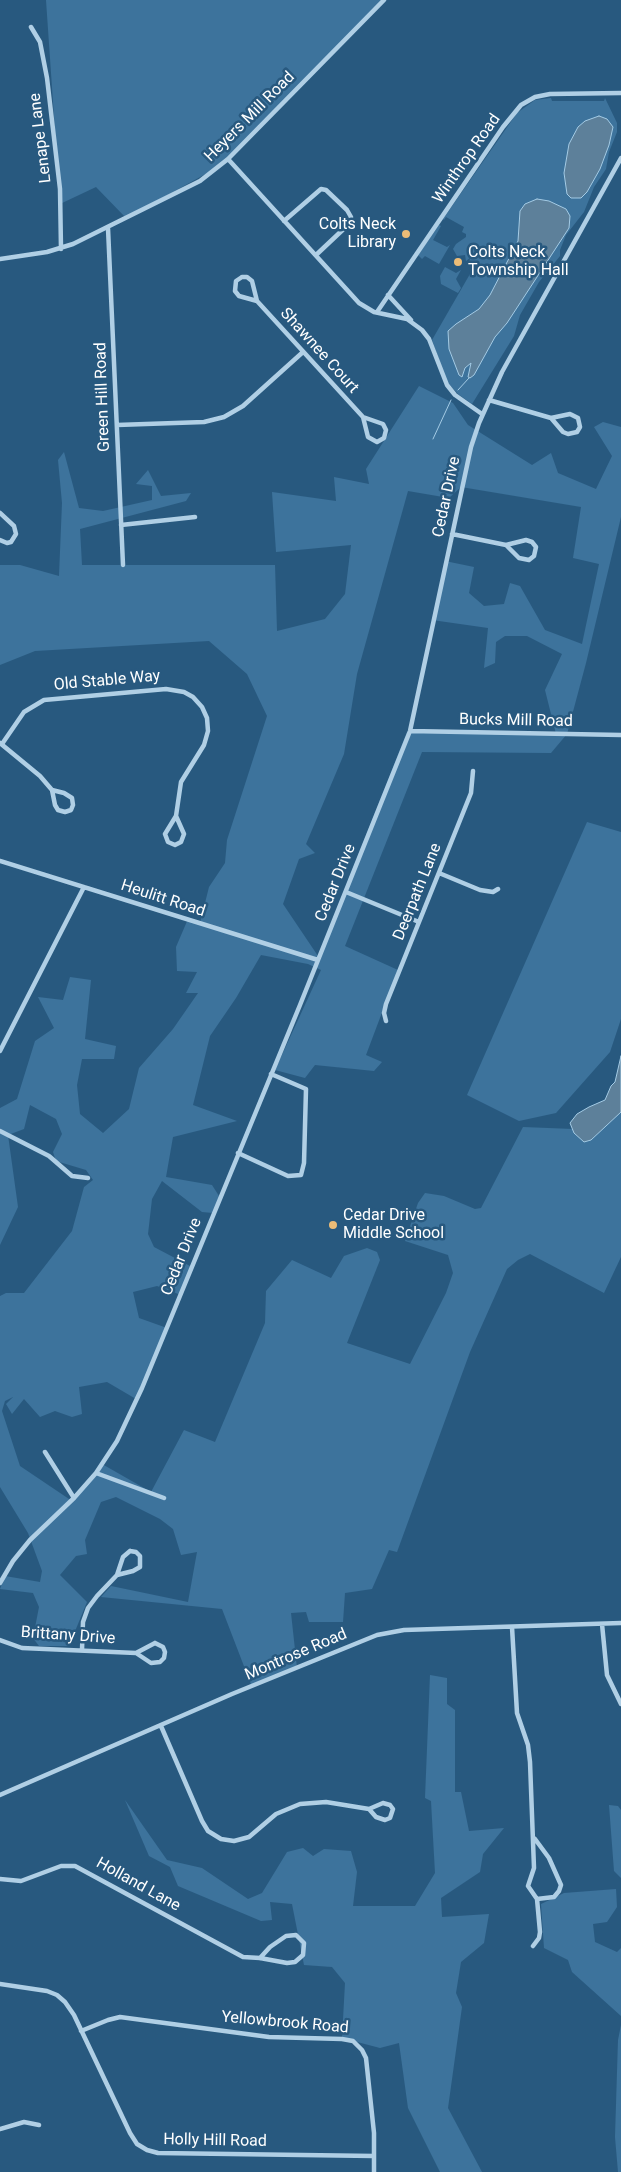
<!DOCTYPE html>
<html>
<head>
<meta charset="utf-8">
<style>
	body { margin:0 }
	canvas { display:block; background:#28597f }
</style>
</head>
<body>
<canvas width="621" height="2172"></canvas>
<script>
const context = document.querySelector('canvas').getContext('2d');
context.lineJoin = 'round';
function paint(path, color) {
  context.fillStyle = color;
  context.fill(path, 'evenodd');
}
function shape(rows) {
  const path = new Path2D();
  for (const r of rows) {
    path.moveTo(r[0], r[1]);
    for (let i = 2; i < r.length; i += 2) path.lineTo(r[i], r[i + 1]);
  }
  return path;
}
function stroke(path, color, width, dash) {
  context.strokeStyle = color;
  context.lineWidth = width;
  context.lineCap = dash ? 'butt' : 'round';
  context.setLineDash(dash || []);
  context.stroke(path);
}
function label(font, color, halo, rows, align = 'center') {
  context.font = font + ' Roboto,sans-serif';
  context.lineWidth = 5;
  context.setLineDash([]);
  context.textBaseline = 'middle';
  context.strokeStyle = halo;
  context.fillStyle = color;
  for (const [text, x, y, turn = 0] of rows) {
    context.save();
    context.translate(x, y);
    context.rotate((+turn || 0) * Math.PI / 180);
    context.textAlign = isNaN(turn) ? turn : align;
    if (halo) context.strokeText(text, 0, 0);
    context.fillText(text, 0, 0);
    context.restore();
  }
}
const green = shape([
	[46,0,383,0,220,166,126,218,96,187,60,204],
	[551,98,552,101,604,101,605,98,617,123,617,132,609,152,606,169,594,187,584,212,566,235,560,250,560,256,539,282,520,315,514,336,472,404,458,394,447,382,432,340,474,267,468,263,471,257,466,261,465,255,457,256,453,249,456,244,466,237,466,234,462,232,464,227,446,217,444,220,443,219,517,113,535,100],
	[439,225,441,226,433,240,447,247,450,245,439,264,425,256,422,259,418,255],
	[445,267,456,273,461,270,456,279,461,288,458,293,441,284,440,276],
	[419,386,453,403,468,425,532,465,551,453,558,473,596,489,612,456,594,427,603,422,621,427,621,517,586,663,567,734,551,753,422,752,345,946,398,970,366,1055,382,1062,374,1071,315,1065,305,1078,275,1070,321,970,308,964,261,955,236,998,210,1036,193,1105,237,1121,173,1137,166,1177,212,1185,219,1196,213,1213,202,1212,162,1181,152,1199,148,1234,154,1247,192,1267,181,1295,157,1286,133,1292,139,1318,167,1328,136,1399,107,1382,79,1387,82,1414,72,1417,55,1411,40,1417,24,1399,12,1414,6,1404,13,1397,5,1401,2,1411,20,1466,72,1501,102,1464,151,1492,184,1430,215,1442,265,1323,266,1291,292,1260,331,1278,344,1256,367,1248,377,1252,380,1260,347,1343,410,1364,446,1293,453,1273,448,1255,405,1241,418,1203,425,1193,444,1196,475,1209,481,1208,523,1127,573,1129,574,1133,584,1142,591,1140,621,1112,621,1257,604,1293,530,1254,518,1260,507,1269,470,1352,397,1552,389,1550,372,1589,345,1593,343,1622,309,1622,306,1612,291,1613,297,1668,252,1687,222,1609,101,1597,111,1586,188,1602,197,1552,181,1555,173,1529,160,1519,116,1497,101,1502,85,1540,87,1554,76,1556,60,1575,87,1602,69,1646,39,1646,33,1638,39,1607,33,1593,0,1589,5,1576,40,1582,42,1571,28,1533,0,1487,0,1296,6,1293,24,1293,72,1231,84,1187,93,1180,86,1170,56,1161,53,1152,62,1134,56,1119,30,1105,24,1129,8,1135,18,1207,0,1245,0,1108,17,1099,35,1041,54,1028,38,997,63,1000,70,977,91,980,85,1039,116,1046,114,1059,82,1059,77,1085,80,1114,103,1133,129,1109,139,1068,173,1029,198,993,186,993,197,972,177,971,176,947,188,919,200,923,209,887,225,863,227,840,267,716,247,674,209,641,35,651,0,665,0,565,20,565,59,576,62,503,58,460,64,452,79,508,103,511,152,500,152,486,136,484,148,470,161,496,191,493,186,501,80,529,82,565,275,565,277,631,325,619,345,594,351,545,276,552,272,492,336,501,334,477,369,484,366,469],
	[461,487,581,507,573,558,599,564,582,644,545,630,520,586,510,583,504,604,484,606,469,593,474,567,445,561,432,620,488,628,484,668,495,663,496,642,505,636,527,636,562,654,545,690,556,734,407,732,318,956,283,904,299,859,315,853,306,844,344,754,357,674,408,491,449,498],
	[587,822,621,832,621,1019,610,1052,556,1113,519,1121,467,1095],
	[430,1675,447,1678,447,1704,455,1710,455,1792,461,1792,469,1831,504,1828,483,1854,480,1872,441,1898,442,1917,489,1914,484,1943,461,1962,456,1993,462,2007,448,2108,482,2172,440,2172,408,2108,399,2043,380,2048,342,2038,345,1983,332,1967,304,1965,292,1904,270,1902,272,1920,261,1921,178,1886,170,1867,149,1856,125,1800,167,1860,202,1868,248,1899,262,1893,287,1852,303,1848,313,1856,324,1849,351,1851,357,1872,353,1906,415,1906,435,1873,431,1801,425,1798],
	[609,1805,618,1806,621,1810,621,1878,614,1871],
	[616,1889,617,1907,607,1922,593,1924,595,1942,617,1952,621,1948,621,2016,572,1972,568,1960,544,1948,541,1904,564,1893],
	[621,2025,621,2172,618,2172,615,2137,618,2040]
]);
const water = shape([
	[599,116,607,119,613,127,609,145,600,169,587,192,581,198,571,198,567,194,564,173,569,144,578,127,585,121,599,116],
	[537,199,549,201,566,209,570,216,569,228,507,323,495,337,474,375,470,378,468,377,471,363,465,368,462,377,459,375,449,349,448,331,456,324,479,309,490,295,518,241,520,211,525,204,537,199],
	[621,1056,621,1112,591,1140,584,1142,574,1133,570,1123,577,1114,589,1107,605,1100,611,1086,615,1082,621,1056]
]);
const stream = shape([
	[458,390,469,378],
	[433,439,451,400]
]);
const minor = shape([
	[31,27,40,42,47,78,60,189,61,249],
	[228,159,359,303,374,312,407,319,422,330,429,339,447,385,455,395,482,414],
	[284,221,321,189,326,190,347,210,351,217,350,223,316,255],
	[108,228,123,565],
	[0,259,47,252,73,244,200,181,228,159,384,0],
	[242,277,247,277,252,281,257,301,239,296,235,291,236,281,242,277],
	[388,295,411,320],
	[257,301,363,417],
	[377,312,503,127,521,105,535,97,550,94,621,93],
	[489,400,551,418],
	[570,414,578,418,580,427,577,432,568,434,563,432,551,418,570,414],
	[363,417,383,424,386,430,384,438,377,442,368,437,363,417],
	[117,425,204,422,224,417,243,406,303,352],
	[0,513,14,526,16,534,11,542,7,543,0,540],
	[121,525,195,517],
	[452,534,506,545],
	[526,540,532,542,536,547,534,556,529,560,519,558,506,545,526,540],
	[410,731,621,735],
	[0,743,40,776,52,790],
	[2,744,24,712,44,700,166,689,184,692,193,697,202,707,207,718,208,731,204,745,181,782,176,816],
	[52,790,64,793,72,798,73,805,71,810,65,812,58,810,55,805,52,790],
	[176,816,184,834,181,842,175,845,168,842,165,834,176,816],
	[0,861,318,960],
	[439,873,480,890,493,892,498,889],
	[346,892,419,922],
	[386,1021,384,1013,386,1004,471,793,473,771],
	[0,1051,84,887],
	[0,1131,49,1156,72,1176,88,1178],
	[238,1153,288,1176,301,1175,304,1163,306,1089,271,1074],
	[45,1452,74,1498],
	[96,1473,164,1498],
	[130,1551,136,1552,140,1556,140,1567,133,1571,117,1575,123,1557,130,1551],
	[0,1583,13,1561,30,1540,74,1498,96,1473,117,1441,142,1388,300,1005,410,731,471,447,479,423,502,372,621,158],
	[602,1624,607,1675,621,1704],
	[512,1627,517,1713,528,1745,530,1762,534,1868,528,1886,537,1899,540,1932,539,1938,533,1946],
	[0,1640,22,1648,136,1653],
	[155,1643,163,1647,165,1652,164,1658,160,1662,151,1663,136,1653,155,1643],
	[82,1650,83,1622,88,1608,97,1596,117,1575],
	[161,1726,202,1821,208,1831,221,1839,234,1841,249,1837,276,1814,300,1804,326,1802,369,1809],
	[0,1795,232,1694,377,1635,404,1630,621,1623],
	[383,1803,390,1805,393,1809,390,1818,385,1820,376,1817,369,1809,383,1803],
	[535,1839,549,1858,561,1885,559,1891,554,1897,537,1899],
	[0,1879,21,1881,61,1866,75,1866,243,1957,260,1958,287,1963,295,1962,303,1955,304,1943,296,1935,286,1936,270,1947,260,1958],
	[0,1984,47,1991,57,1995,65,2002,74,2015,130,2133,137,2144,147,2150,158,2153,374,2156],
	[81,2031,108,2020,120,2017,269,2037,342,2039,353,2041,362,2050,366,2058,374,2133,374,2172],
	[0,2129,24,2122,39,2125]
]);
const markers = [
	[406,234,5,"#ecbc77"],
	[458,262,5,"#ecbc77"],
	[333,1225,5,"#ecbc77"]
];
const streetNames = [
	["Heyers Mill Road",250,117,-45],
	["Lenape Lane",41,138,-97],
	["Winthrop Road",467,159,-55],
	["Shawnee Court",319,351,48],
	["Green Hill Road",103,397,-92],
	["Cedar Drive",447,497,-78],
	["Old Stable Way",107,681,-5],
	["Bucks Mill Road",516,721,1],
	["Cedar Drive",336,883,-68],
	["Deerpath Lane",418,892,-68],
	["Heulitt Road",163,899,18],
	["Cedar Drive",182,1257,-68],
	["Brittany Drive",68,1636,4],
	["Montrose Road",296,1655,-23],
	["Holland Lane",138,1885,29],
	["Yellowbrook Road",285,2023,5],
	["Holly Hill Road",215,2141,1]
];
const poiNames = [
	["Colts Neck",396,225,"right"],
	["Library",396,243,"right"],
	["Colts Neck",468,253],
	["Township Hall",468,271],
	["Cedar Drive",343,1216],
	["Middle School",343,1234]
];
paint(green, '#3d739c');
paint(water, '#5d809a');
stroke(water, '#a4cbe5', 1);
stroke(stream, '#a4cbe5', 1);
stroke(minor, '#b0cfe5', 4.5);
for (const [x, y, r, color] of markers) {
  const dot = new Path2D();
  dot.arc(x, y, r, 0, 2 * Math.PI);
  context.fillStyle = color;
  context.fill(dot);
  stroke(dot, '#28597f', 2);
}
label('16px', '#fff', '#28597f', streetNames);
label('16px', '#fff', '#28597f', poiNames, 'left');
</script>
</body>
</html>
